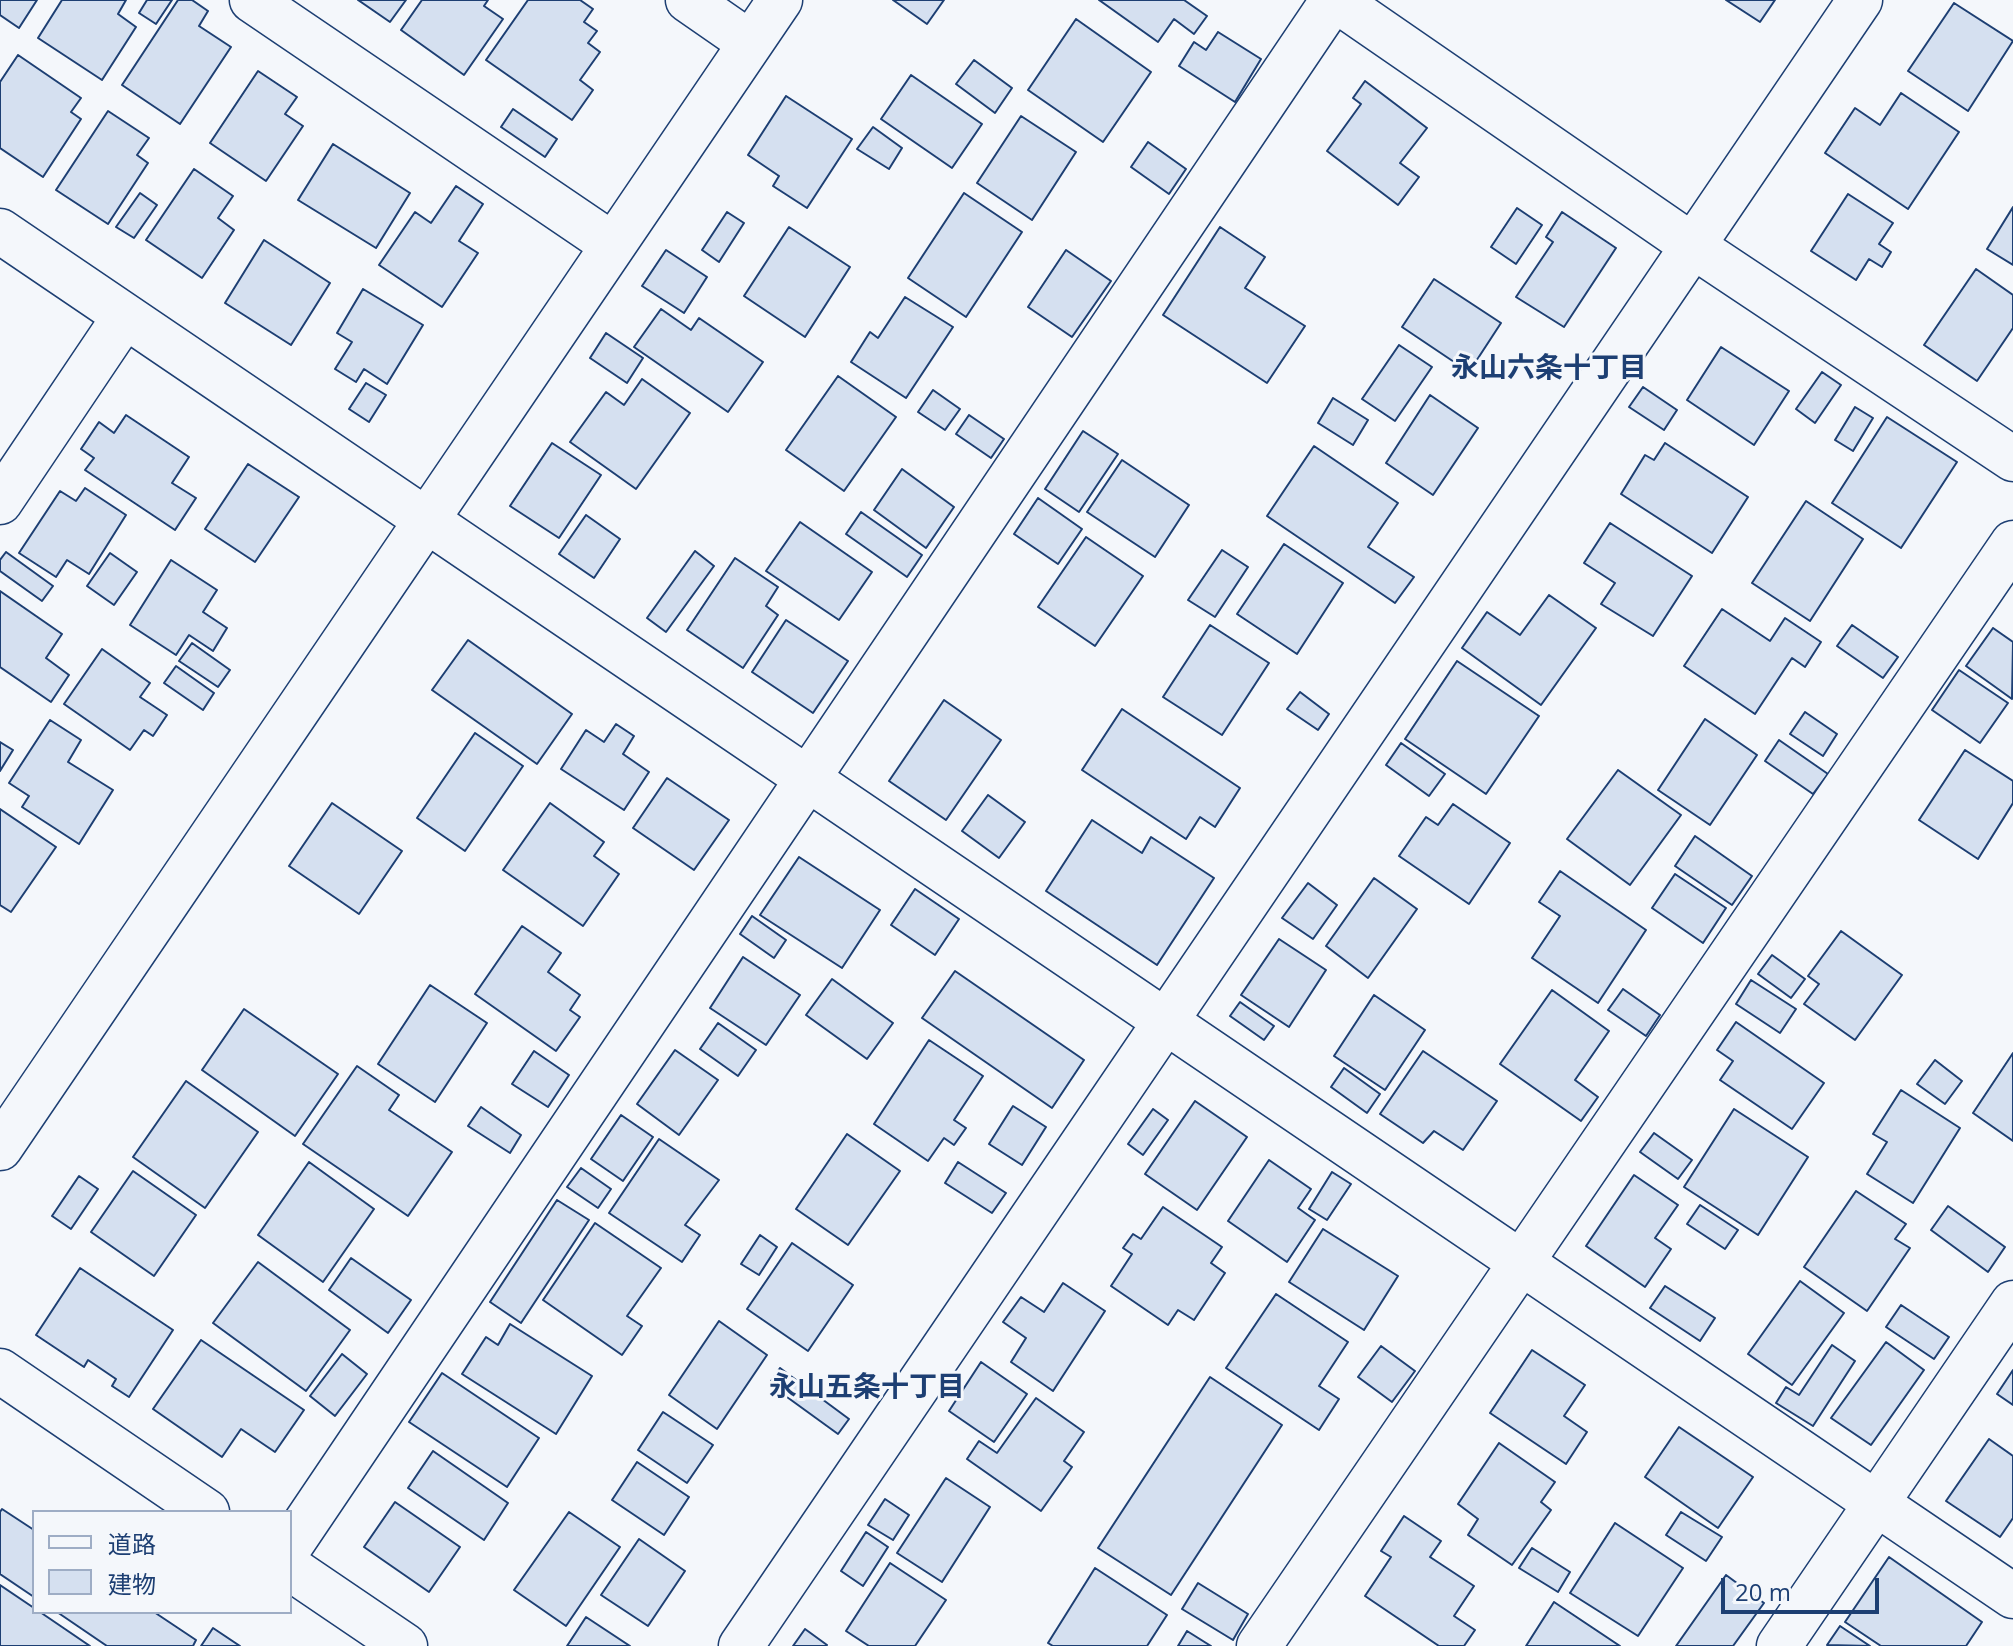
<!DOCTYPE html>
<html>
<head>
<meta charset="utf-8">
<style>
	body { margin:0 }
	#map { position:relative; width:2013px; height:1646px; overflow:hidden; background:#f4f7fb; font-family:"Open Sans","Noto Sans JP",sans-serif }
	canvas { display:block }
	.legend { position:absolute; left:32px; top:1510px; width:260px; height:104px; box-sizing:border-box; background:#f4f7fb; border:2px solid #9eadc5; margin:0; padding:10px 14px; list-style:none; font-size:24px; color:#1d3f73 }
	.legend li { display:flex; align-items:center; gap:16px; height:40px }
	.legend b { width:40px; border:2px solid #9eadc5 }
	.scale { position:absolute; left:1721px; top:1578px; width:158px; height:36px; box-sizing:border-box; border:4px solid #1d3f73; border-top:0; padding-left:10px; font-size:24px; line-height:28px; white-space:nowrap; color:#1d3f73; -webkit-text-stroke:6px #f4f7fb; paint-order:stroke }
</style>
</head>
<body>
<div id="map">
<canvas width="2013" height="1646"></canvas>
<ul class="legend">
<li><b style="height:10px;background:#f4f7fb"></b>道路</li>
<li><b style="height:22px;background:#d5e0f0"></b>建物</li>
</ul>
<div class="scale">20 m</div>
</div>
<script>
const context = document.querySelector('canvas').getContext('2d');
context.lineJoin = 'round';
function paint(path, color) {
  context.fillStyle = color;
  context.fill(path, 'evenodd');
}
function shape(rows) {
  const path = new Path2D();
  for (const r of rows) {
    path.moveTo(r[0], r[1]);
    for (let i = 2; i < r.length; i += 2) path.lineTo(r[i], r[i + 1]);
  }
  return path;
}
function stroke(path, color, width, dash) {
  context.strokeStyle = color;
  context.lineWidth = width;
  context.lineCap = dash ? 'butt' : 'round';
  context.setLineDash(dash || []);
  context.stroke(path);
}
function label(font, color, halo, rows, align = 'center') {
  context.font = font + ' "Open Sans","Noto Sans JP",sans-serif';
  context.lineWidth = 6;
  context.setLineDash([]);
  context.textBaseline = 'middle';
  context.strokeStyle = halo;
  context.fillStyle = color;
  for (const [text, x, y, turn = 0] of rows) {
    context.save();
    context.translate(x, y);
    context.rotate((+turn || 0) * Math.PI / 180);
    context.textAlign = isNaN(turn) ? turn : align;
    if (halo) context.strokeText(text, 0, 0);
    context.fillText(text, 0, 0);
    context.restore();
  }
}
const building = shape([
	[0,0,37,0,19,28,0,15,0,0],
	[62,0,126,0,118,14,136,27,102,80,38,38,62,0],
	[147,0,172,0,156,24,139,13,147,0],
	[178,0,192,0,208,11,199,26,231,47,180,124,122,85,178,0],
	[358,0,406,0,390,22,358,0],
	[422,0,488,0,484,6,503,19,464,75,401,30,422,0],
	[528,0,580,0,593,9,584,22,597,31,588,43,600,52,580,80,593,90,572,120,486,60,528,0],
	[893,0,944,0,927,24,893,0],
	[1099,0,1184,0,1207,16,1194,34,1174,19,1158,42,1099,0],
	[1726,0,1775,0,1760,22,1726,0],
	[1954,3,2013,41,1968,111,1908,71,1954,3],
	[1076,19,1151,72,1103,142,1028,90,1076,19],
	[1218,32,1261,59,1235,102,1179,66,1194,42,1206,50,1218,32],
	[18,55,81,98,71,112,81,119,43,177,0,148,0,82,18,55],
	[974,60,1012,88,995,113,956,84,974,60],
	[258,71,297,97,285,114,303,126,266,181,210,143,258,71],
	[911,75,982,124,952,168,881,119,911,75],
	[1365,81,1427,128,1400,163,1419,177,1398,205,1327,151,1361,104,1353,98,1365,81],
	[1901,93,1959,132,1908,209,1825,153,1855,108,1880,125,1901,93],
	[786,96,852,139,807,208,773,186,779,176,748,155,786,96],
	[513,109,557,139,545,157,501,127,513,109],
	[108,111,149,138,137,155,148,163,108,224,56,190,108,111],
	[1021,116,1076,152,1032,220,977,183,1021,116],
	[873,127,902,148,889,169,857,149,873,127],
	[1148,142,1186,169,1169,194,1131,167,1148,142],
	[333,144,410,193,376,248,298,200,333,144],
	[194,169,233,196,218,218,234,230,202,278,146,240,194,169],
	[456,186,483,204,459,241,478,253,442,307,379,265,415,212,431,223,456,186],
	[140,193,157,205,134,238,116,227,140,193],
	[964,193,1022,232,966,317,908,278,964,193],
	[1848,194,1893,223,1879,244,1891,252,1882,267,1869,259,1856,280,1811,251,1848,194],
	[2013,207,2013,265,1987,249,2013,207],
	[1517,208,1542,225,1516,264,1491,247,1517,208],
	[727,212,744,223,719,262,702,250,727,212],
	[1562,212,1616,248,1564,327,1516,297,1553,242,1546,237,1562,212],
	[789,227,850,267,805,337,744,296,789,227],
	[1220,227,1265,257,1245,288,1305,326,1267,383,1163,315,1220,227],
	[264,240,330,283,291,345,225,303,264,240],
	[666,250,707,277,684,313,642,286,666,250],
	[1066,250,1111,281,1072,337,1028,307,1066,250],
	[1976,269,2013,295,2013,328,1977,381,1924,345,1976,269],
	[1434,279,1501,323,1469,372,1402,327,1434,279],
	[363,289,423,325,387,384,364,369,356,382,335,369,352,342,337,333,363,289],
	[905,297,953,327,906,398,851,362,870,332,878,338,905,297],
	[661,309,691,330,699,318,763,362,728,412,634,347,661,309],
	[606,333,643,358,627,383,590,358,606,333],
	[1399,345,1432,367,1395,421,1362,399,1399,345],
	[1721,347,1789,391,1754,445,1687,400,1721,347],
	[1822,372,1841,385,1815,423,1796,409,1822,372],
	[838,376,896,417,844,491,786,450,838,376],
	[642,379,690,413,636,489,570,442,606,392,624,405,642,379],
	[366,383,386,395,369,422,349,409,366,383],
	[1643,387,1677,410,1664,430,1629,407,1643,387],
	[933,390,960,409,945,430,918,412,933,390],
	[1430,395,1478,428,1433,495,1386,463,1430,395],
	[1333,398,1368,420,1353,445,1318,423,1333,398],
	[1855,407,1873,418,1853,451,1835,440,1855,407],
	[126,415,189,457,172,483,196,498,175,530,85,470,94,458,81,449,99,422,114,433,126,415],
	[969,415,1004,439,991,458,956,434,969,415],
	[1887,417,1957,462,1901,548,1832,503,1887,417],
	[1083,431,1118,454,1079,512,1045,489,1083,431],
	[552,443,601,475,559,538,510,506,552,443],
	[1665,443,1748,497,1712,553,1621,494,1645,455,1654,460,1665,443],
	[1314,446,1398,503,1368,547,1414,577,1395,603,1267,516,1314,446],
	[1122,460,1189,505,1155,557,1087,512,1122,460],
	[248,464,299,497,255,562,205,529,248,464],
	[902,469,954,507,926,548,874,510,902,469],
	[85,488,126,515,89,574,67,560,56,577,19,553,60,491,76,501,85,488],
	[1038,498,1082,529,1058,564,1014,534,1038,498],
	[1806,501,1863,539,1810,621,1752,583,1806,501],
	[861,512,922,555,907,577,846,534,861,512],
	[586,515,620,539,594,578,559,554,586,515],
	[800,522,872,572,839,620,766,571,800,522],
	[1610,523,1692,576,1653,636,1601,604,1615,583,1584,563,1610,523],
	[1086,537,1143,576,1095,646,1038,607,1086,537],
	[1284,544,1343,583,1297,654,1237,614,1284,544],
	[1222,550,1248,567,1215,617,1188,600,1222,550],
	[695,551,714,566,666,632,647,618,695,551],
	[6,552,53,586,42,601,0,571,0,560,6,552],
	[110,553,137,572,114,605,87,586,110,553],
	[735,558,778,587,766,606,778,615,743,668,687,630,735,558],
	[171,560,217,590,203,612,227,628,213,651,189,635,176,655,130,625,171,560],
	[0,591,62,634,46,658,69,675,51,702,0,667,0,591],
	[1549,595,1596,628,1541,705,1462,648,1487,612,1520,635,1549,595],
	[1722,609,1770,641,1785,618,1821,642,1805,667,1792,658,1755,714,1684,666,1722,609],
	[786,620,848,661,813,713,752,672,786,620],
	[1210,625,1269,663,1222,735,1163,697,1210,625],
	[1852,625,1898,657,1883,678,1837,646,1852,625],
	[1993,628,2013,642,2012,699,1966,666,1993,628],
	[468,640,572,714,537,764,432,690,468,640],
	[192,643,230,670,218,687,179,661,192,643],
	[102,649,150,683,140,697,167,715,153,736,144,730,130,750,64,704,102,649],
	[1457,661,1539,716,1486,794,1405,739,1457,661],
	[176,666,214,693,203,710,164,683,176,666],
	[1959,670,2008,703,1980,743,1932,710,1959,670],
	[1300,692,1329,714,1318,730,1287,709,1300,692],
	[944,700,1001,740,946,820,889,781,944,700],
	[1122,709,1240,788,1215,827,1200,817,1186,839,1082,770,1122,709],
	[1805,712,1837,734,1823,756,1790,734,1805,712],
	[1705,719,1757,755,1710,825,1658,790,1705,719],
	[50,720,81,740,68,762,113,790,79,844,22,807,29,796,9,783,50,720],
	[616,724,634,736,623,754,649,772,624,810,561,769,586,730,604,742,616,724],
	[475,733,523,766,465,851,417,818,475,733],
	[1779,740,1828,774,1813,794,1765,761,1779,740],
	[0,742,13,750,0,771,0,742],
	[1401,743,1445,774,1429,796,1386,765,1401,743],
	[1965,750,2013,781,2013,803,1978,859,1919,820,1965,750],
	[1618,770,1681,815,1630,885,1567,839,1618,770],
	[667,778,729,820,694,870,633,828,667,778],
	[988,795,1025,822,999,858,962,831,988,795],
	[332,803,402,851,359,914,289,866,332,803],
	[550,803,604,842,594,856,619,874,583,926,503,870,550,803],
	[1453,804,1510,843,1469,904,1399,856,1426,817,1438,825,1453,804],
	[0,809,56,847,11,912,0,905,0,809],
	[1092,820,1142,853,1151,837,1214,878,1157,965,1046,891,1092,820],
	[1695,836,1752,876,1732,905,1675,866,1695,836],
	[799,857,880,910,842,968,760,915,799,857],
	[1560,871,1646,930,1598,1003,1532,958,1560,916,1539,902,1560,871],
	[1675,874,1726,908,1703,943,1652,908,1675,874],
	[1374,878,1417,909,1368,978,1326,946,1374,878],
	[1308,883,1337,905,1313,939,1282,918,1308,883],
	[915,889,959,919,935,955,891,925,915,889],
	[752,916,786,940,774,958,740,934,752,916],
	[522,926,561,953,548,972,580,995,570,1010,580,1017,556,1051,475,994,522,926],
	[1841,931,1902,975,1855,1040,1804,1004,1819,984,1808,976,1841,931],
	[1279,939,1326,970,1289,1027,1241,995,1279,939],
	[1772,955,1805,979,1791,998,1758,974,1772,955],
	[743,957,800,995,766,1045,710,1008,743,957],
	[955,971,1084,1060,1052,1108,922,1018,955,971],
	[832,979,893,1023,867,1059,806,1015,832,979],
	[1751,980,1796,1009,1780,1033,1736,1004,1751,980],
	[430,985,487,1023,435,1102,378,1064,430,985],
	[1623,989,1660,1015,1646,1036,1608,1010,1623,989],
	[1552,990,1609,1031,1575,1080,1598,1097,1581,1121,1500,1064,1552,990],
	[1374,995,1425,1030,1385,1090,1334,1056,1374,995],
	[1240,1002,1274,1026,1264,1040,1230,1016,1240,1002],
	[244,1009,338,1074,295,1136,202,1070,244,1009],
	[1736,1022,1824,1083,1792,1129,1720,1080,1733,1061,1717,1050,1736,1022],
	[718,1023,756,1050,738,1076,700,1049,718,1023],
	[929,1040,983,1076,954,1120,966,1128,954,1145,944,1138,928,1161,874,1124,929,1040],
	[675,1050,718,1080,679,1135,637,1104,675,1050],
	[534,1051,569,1075,548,1107,512,1084,534,1051],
	[1423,1051,1497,1101,1463,1150,1434,1131,1423,1143,1380,1114,1423,1051],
	[2013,1053,2013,1141,1973,1113,2013,1053],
	[1935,1060,1962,1081,1945,1104,1917,1084,1935,1060],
	[357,1066,399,1095,389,1110,452,1152,408,1216,303,1144,357,1066],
	[1344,1068,1380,1094,1367,1113,1331,1087,1344,1068],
	[186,1081,258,1132,205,1208,133,1157,186,1081],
	[1901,1090,1960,1128,1913,1203,1867,1174,1887,1142,1873,1134,1901,1090],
	[1195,1101,1247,1137,1197,1210,1145,1174,1195,1101],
	[1013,1106,1046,1127,1022,1165,989,1144,1013,1106],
	[481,1107,521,1135,510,1153,468,1126,481,1107],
	[1153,1109,1168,1120,1143,1155,1128,1144,1153,1109],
	[1734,1109,1808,1157,1758,1235,1684,1187,1734,1109],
	[621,1115,653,1137,623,1181,591,1159,621,1115],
	[1654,1133,1692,1160,1678,1179,1640,1152,1654,1133],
	[847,1134,900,1171,848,1245,796,1209,847,1134],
	[659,1139,719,1180,685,1225,700,1235,682,1262,609,1213,659,1139],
	[1269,1160,1311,1189,1298,1208,1315,1220,1287,1262,1228,1221,1269,1160],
	[309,1162,374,1209,323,1282,258,1235,309,1162],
	[958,1162,1006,1193,992,1213,945,1183,958,1162],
	[581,1168,611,1189,598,1208,567,1187,581,1168],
	[133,1171,196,1215,154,1276,91,1232,133,1171],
	[1332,1172,1351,1184,1327,1220,1309,1209,1332,1172],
	[1634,1175,1678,1205,1655,1238,1671,1249,1645,1287,1586,1246,1634,1175],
	[79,1176,98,1189,71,1229,52,1216,79,1176],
	[1856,1191,1906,1224,1895,1239,1910,1248,1867,1311,1804,1267,1856,1191],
	[557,1200,589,1220,521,1323,490,1302,557,1200],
	[1700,1205,1738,1230,1725,1249,1687,1224,1700,1205],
	[1948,1206,2005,1247,1988,1272,1931,1230,1948,1206],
	[1163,1207,1222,1247,1211,1263,1225,1273,1194,1320,1178,1310,1168,1325,1111,1286,1132,1254,1123,1248,1133,1234,1141,1239,1163,1207],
	[595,1223,661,1268,627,1316,642,1326,622,1355,543,1300,595,1223],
	[1323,1229,1398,1276,1364,1330,1289,1282,1323,1229],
	[760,1235,777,1247,759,1275,741,1264,760,1235],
	[792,1243,853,1285,808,1351,747,1309,792,1243],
	[351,1258,411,1300,388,1333,329,1290,351,1258],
	[258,1262,350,1330,306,1391,213,1323,258,1262],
	[80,1268,173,1330,129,1397,112,1386,116,1379,88,1360,84,1367,36,1335,80,1268],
	[1800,1281,1844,1313,1792,1385,1748,1354,1800,1281],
	[1063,1283,1105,1311,1053,1391,1011,1362,1026,1338,1003,1322,1021,1297,1044,1312,1063,1283],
	[1665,1286,1715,1318,1700,1341,1650,1308,1665,1286],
	[1276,1294,1348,1342,1319,1386,1339,1399,1319,1430,1226,1368,1276,1294],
	[1901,1305,1949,1337,1934,1359,1886,1327,1901,1305],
	[719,1321,767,1355,717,1429,669,1395,719,1321],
	[510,1324,592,1376,556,1434,462,1374,486,1337,498,1345,510,1324],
	[201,1340,304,1410,275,1452,241,1429,222,1457,153,1409,201,1340],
	[1886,1342,1924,1370,1871,1445,1831,1418,1886,1342],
	[1832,1345,1855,1361,1813,1426,1776,1403,1786,1387,1799,1395,1832,1345],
	[1381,1346,1415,1371,1392,1402,1358,1377,1381,1346],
	[1532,1350,1585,1385,1564,1416,1587,1432,1566,1464,1490,1413,1532,1350],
	[342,1354,367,1374,335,1416,310,1396,342,1354],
	[981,1362,1027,1394,994,1442,949,1411,981,1362],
	[780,1368,849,1419,838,1434,769,1384,780,1368],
	[2013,1370,2013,1405,1997,1394,2013,1370],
	[442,1373,539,1438,507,1487,409,1422,442,1373],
	[1210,1377,1282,1425,1171,1595,1098,1548,1210,1377],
	[1036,1398,1084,1432,1064,1461,1072,1467,1041,1511,967,1459,979,1441,997,1453,1036,1398],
	[663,1412,713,1445,687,1483,638,1450,663,1412],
	[1679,1427,1753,1477,1718,1528,1645,1477,1679,1427],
	[1989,1439,2013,1456,2013,1518,2000,1537,1946,1501,1989,1439],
	[1499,1443,1555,1482,1541,1502,1551,1510,1512,1565,1468,1535,1478,1519,1458,1504,1499,1443],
	[433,1451,508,1503,484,1540,408,1488,433,1451],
	[637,1462,689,1497,664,1535,612,1500,637,1462],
	[946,1478,990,1507,942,1582,897,1553,946,1478],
	[885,1499,909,1515,893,1540,868,1525,885,1499],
	[395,1502,460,1547,429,1592,364,1547,395,1502],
	[2,1509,34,1530,34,1597,0,1574,0,1512,2,1509],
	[569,1512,620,1547,566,1626,514,1590,569,1512],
	[1681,1512,1722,1537,1706,1561,1666,1535,1681,1512],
	[1404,1516,1441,1541,1430,1557,1474,1586,1454,1616,1475,1630,1464,1646,1439,1646,1365,1596,1391,1557,1381,1551,1404,1516],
	[1615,1523,1683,1568,1638,1636,1570,1593,1615,1523],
	[866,1532,888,1547,863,1586,841,1571,866,1532],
	[639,1539,685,1571,648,1626,601,1595,639,1539],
	[1532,1548,1570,1572,1558,1592,1519,1568,1532,1548],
	[1889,1557,1982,1622,1966,1646,1881,1646,1845,1622,1889,1557],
	[890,1563,946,1600,915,1646,869,1646,846,1631,890,1563],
	[1095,1568,1167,1615,1147,1646,1053,1646,1048,1643,1095,1568],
	[1726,1575,1764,1603,1733,1646,1676,1646,1726,1575],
	[1198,1583,1248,1614,1233,1640,1182,1609,1198,1583],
	[0,1585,34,1608,34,1612,40,1612,90,1646,0,1646,0,1585],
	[1554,1602,1620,1646,1526,1646,1554,1602],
	[57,1612,154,1612,196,1640,193,1646,107,1646,57,1612],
	[586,1617,630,1646,567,1646,586,1617],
	[1840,1626,1870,1646,1827,1645,1840,1626],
	[213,1628,240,1646,201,1646,213,1628],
	[805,1629,827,1645,826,1646,793,1646,805,1629],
	[1187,1631,1211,1646,1178,1646,1187,1631]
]);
const minor = shape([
	[252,0,613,245],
	[688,0,750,43],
	[1336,0,1693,246,2013,459],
	[0,231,2013,1596],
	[0,502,125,316],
	[0,1148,780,0],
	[0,1371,207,1512],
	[290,1546,1333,0],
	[290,1568,405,1646],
	[741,1646,1860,0],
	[1259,1646,2013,543],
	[1779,1646,2013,1303]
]);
const neighbourhoodNames = [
	["永山六条十丁目",1549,369],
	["永山五条十丁目",867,1388]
];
paint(building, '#d5e0f0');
stroke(building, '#1d3f73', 2);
stroke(minor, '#1d3f73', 47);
stroke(minor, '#f4f7fb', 44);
label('bold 28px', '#1d3f73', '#f4f7fb', neighbourhoodNames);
</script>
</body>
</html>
